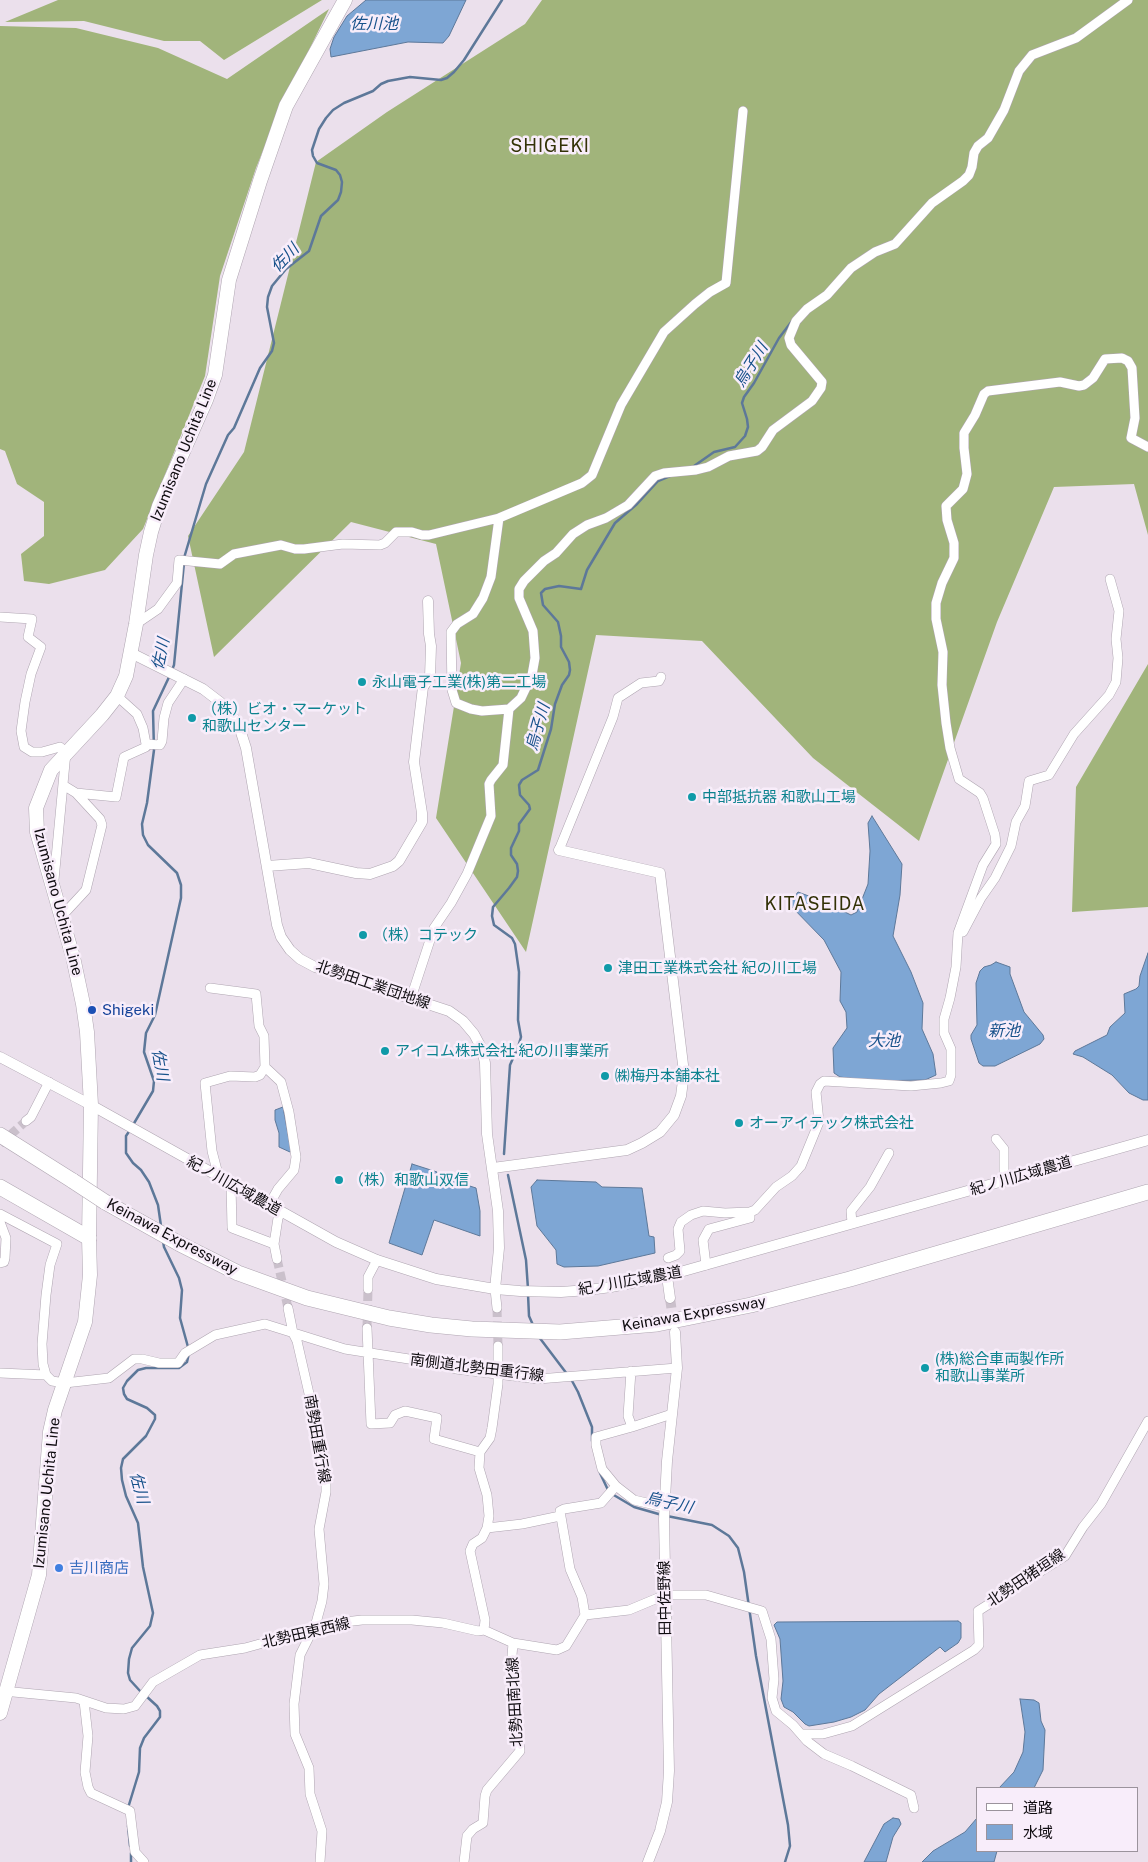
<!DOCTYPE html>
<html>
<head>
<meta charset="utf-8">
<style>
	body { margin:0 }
	#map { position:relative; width:1148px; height:1862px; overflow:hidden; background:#ebe0ec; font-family:"Public Sans","Noto Sans JP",sans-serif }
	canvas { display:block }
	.legend { position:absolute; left:976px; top:1787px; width:162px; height:65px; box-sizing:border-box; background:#f8edfa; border:1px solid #9b939c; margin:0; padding:6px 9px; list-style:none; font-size:15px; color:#0f0c10 }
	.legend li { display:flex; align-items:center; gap:10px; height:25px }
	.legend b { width:25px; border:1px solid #9b939c }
</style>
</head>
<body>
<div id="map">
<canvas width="1148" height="1862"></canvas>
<ul class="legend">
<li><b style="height:6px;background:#fff"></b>道路</li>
<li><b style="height:14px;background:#7ea6d4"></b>水域</li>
</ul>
</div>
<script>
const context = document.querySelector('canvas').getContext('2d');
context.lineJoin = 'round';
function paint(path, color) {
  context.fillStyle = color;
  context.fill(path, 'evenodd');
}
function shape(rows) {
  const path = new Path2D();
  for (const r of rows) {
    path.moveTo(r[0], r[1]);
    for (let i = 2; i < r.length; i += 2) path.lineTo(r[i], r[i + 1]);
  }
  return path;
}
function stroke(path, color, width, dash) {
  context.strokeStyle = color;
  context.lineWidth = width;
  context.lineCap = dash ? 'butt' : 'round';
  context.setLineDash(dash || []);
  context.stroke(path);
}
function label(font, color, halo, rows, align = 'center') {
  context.font = font + ' "Public Sans","Noto Sans JP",sans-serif';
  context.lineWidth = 5;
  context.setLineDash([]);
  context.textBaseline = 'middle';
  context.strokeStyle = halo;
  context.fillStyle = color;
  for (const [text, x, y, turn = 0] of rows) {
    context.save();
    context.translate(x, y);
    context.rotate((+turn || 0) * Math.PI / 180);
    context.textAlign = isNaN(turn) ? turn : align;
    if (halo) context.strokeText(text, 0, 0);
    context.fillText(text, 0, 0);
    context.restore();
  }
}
const forest = shape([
	[58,0,322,0,224,60,200,41,164,41,84,21,5,22],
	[542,0,1148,0,1148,535,1134,484,1054,487,997,622,919,841,813,758,702,641,596,635,526,952,436,818,461,663,436,544,351,522,214,657,188,536,244,452,316,162,387,112,525,24],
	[329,9,277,116,256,168,220,276,205,376,143,529,105,570,49,584,24,581,21,554,44,536,44,502,17,484,5,451,0,449,0,26,76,28,158,48,227,79],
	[1148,664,1148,907,1072,912,1076,787]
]);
const water = shape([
	[366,0,466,0,449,36,443,43,408,42,331,57,330,49,334,37,347,16,366,0],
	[872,816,902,864,900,895,893,936,911,972,923,1003,922,1029,933,1054,936,1075,925,1080,870,1081,840,1077,834,1073,833,1048,847,1028,846,1012,840,1001,841,972,824,940,789,904,798,892,822,901,851,915,857,912,868,884,870,851,868,823,872,816],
	[1148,953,1148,1100,1143,1100,1129,1093,1112,1075,1083,1057,1073,1054,1075,1051,1107,1035,1110,1027,1125,1013,1124,994,1136,989,1139,986,1140,976,1148,953],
	[996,962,1010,967,1010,974,1024,1012,1043,1035,1044,1039,1040,1044,995,1066,983,1066,979,1063,971,1039,971,1035,977,1025,976,983,980,971,984,967,991,965,996,962],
	[283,1107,291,1151,290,1152,279,1147,279,1133,275,1120,275,1110,283,1107],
	[412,1164,437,1172,435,1175,476,1188,480,1211,480,1236,434,1220,422,1255,389,1243,412,1164],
	[537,1180,596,1182,602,1187,642,1188,649,1236,654,1237,655,1253,598,1266,564,1267,557,1264,556,1250,537,1226,531,1187,537,1180],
	[958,1621,961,1623,961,1638,958,1643,945,1652,940,1647,879,1694,865,1710,851,1717,834,1722,809,1726,805,1724,793,1712,784,1707,781,1699,783,1681,780,1639,774,1625,777,1622,958,1621],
	[1020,1699,1034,1700,1039,1703,1041,1721,1045,1730,1043,1770,1034,1788,999,1788,1014,1772,1023,1752,1025,1732,1020,1699],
	[893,1818,899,1819,901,1824,893,1837,886,1862,864,1862,884,1824,893,1818],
	[977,1818,977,1851,997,1851,994,1862,922,1862,933,1851,965,1832,977,1818]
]);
const stream = shape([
	[694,466,714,452,735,447,745,436,748,427,747,419,742,403,744,397,754,383,779,338,792,321],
	[184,558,206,484,228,435,234,428,260,368,272,351,274,343,267,307,268,297,272,286,286,269,309,251,321,216,338,200,341,192,342,182,340,175,336,170,317,163,313,156,312,150,319,129,326,118,333,110,344,103,373,91,381,84,388,81,410,77,441,80,447,78,454,72,464,60,502,0],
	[172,670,174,665,184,563],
	[133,1125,153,1091,154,1081,144,1052,146,1033,155,1015,181,898,181,885,177,873,148,845,143,835,142,824,147,803,154,750,153,711,170,675],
	[130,1130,126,1136,126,1153,133,1163,141,1170,149,1182,158,1205,161,1226],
	[504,1154,510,1065,518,1047,521,1037,518,1020,519,972,515,944,512,938,494,925,492,916,493,907,509,888,517,877,518,871,517,864,511,855,511,848,519,831,519,824,530,809,529,805,520,795,519,785,522,780,538,770,551,729,555,704,562,685,569,675,570,670,569,662,561,647,561,636,558,622,543,605,541,593,545,589,559,586,581,589,587,570,615,523,637,504,658,481,670,476],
	[508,1175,526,1260,528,1289],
	[163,1241,164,1247,179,1278,182,1290,180,1318,188,1347],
	[528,1294,529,1316,533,1325],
	[539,1337,567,1374],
	[571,1379,578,1392,592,1427,592,1441],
	[600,1473,608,1490],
	[612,1494,634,1507,662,1515],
	[667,1516,712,1525,729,1536,738,1548,744,1572,756,1656,788,1825,790,1846,785,1862],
	[141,1692,130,1680,128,1673,129,1659,132,1648,150,1626,153,1613,143,1567,138,1523,126,1496,122,1480,121,1468,123,1459,146,1436,155,1419,155,1415,147,1408,127,1399,124,1394,123,1388,127,1381,138,1370,146,1368,179,1368,187,1362,189,1353],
	[128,1808,139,1772,140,1748,144,1738,160,1717,160,1711,157,1706,146,1696],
	[128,1826,130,1846],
	[131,1862,131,1853]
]);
const minorTunnel = shape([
	[0,1144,26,1121],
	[277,1259,288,1308],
	[497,1308,498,1346],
	[367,1328,368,1289]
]);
const tertiaryTunnel = shape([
	[670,1298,674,1327]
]);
const minor = shape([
	[499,518,491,577,483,598,473,614,457,624,451,632,452,690,456,703,471,709,482,711,509,709],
	[0,617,32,619,28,637,41,647,31,674,25,702,21,731,24,747,32,752,42,752,60,747,66,752,54,880],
	[136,624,158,609,177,583,179,560,220,564,234,554,281,545,295,549,304,549,343,544,380,545,385,543,396,532,412,532,422,535,429,535,499,518,582,483,592,475,621,405,664,332,695,304,710,292,726,283,743,111],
	[117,696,137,714,143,728,146,744,160,745,162,741,164,718,168,703,184,679],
	[76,793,116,797,124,757,146,747,146,744],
	[559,850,613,717,618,698,641,683,659,681,661,677],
	[61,917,86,890,102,825,100,819,76,793,63,785],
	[963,932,981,898,995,878,1011,846,1016,822,1025,806,1029,781,1049,775,1074,734,1109,695,1116,682,1118,658,1116,639,1119,611,1110,579],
	[210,988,256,994,259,1026,264,1036,265,1067,281,1082,289,1112,296,1157,294,1170,278,1189,269,1205],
	[411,998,434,928,451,903,467,874,491,816,489,784,491,780,503,765,509,709,521,698,532,675,535,658,533,631,519,598,519,589,524,581,544,561,556,553,573,534,587,525,606,518,628,505,655,476,664,473,696,470,708,467,729,456,757,451,762,447,773,430,812,401,821,388,822,382,791,345,789,338,796,321,807,309,827,295,851,268,875,252,895,244,932,203,963,181,969,175,972,167,974,153,978,146,988,138,1004,110,1019,71,1032,55,1076,38,1128,0],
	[26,1121,31,1117,49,1082],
	[996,1139,1004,1149,1004,1182],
	[219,1178,212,1151,205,1083,230,1076,255,1077,260,1075,265,1067],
	[231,1184,232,1228,274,1244,277,1259],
	[0,1214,57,1244,50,1265,46,1295,42,1344,43,1364,46,1375],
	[0,1222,6,1238,5,1258,4,1262,0,1263],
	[852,1223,851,1211,870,1187,889,1153],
	[274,1244,278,1218,281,1212],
	[668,1258,676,1255,680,1251,678,1229,681,1222,691,1215,703,1211,725,1213,750,1212],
	[706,1265,703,1240,709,1229,750,1218,750,1212,755,1210,776,1187,792,1176,801,1166,819,1122,816,1092,820,1084,824,1081,911,1086,941,1083,949,1081,951,1075,951,1049,944,1033,944,1019,950,998,956,967,958,933,983,865,996,844,995,835,983,798,980,793,959,779,950,748,946,723,942,685,943,652,936,619,936,603,942,583,954,558,954,543,947,520,946,506,963,489,967,474,964,448,964,433,975,415,984,394,988,391,1060,382,1079,386,1084,385,1093,378,1105,359,1122,358,1128,361,1132,368,1135,418,1131,438,1148,447],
	[368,1289,368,1277,377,1260],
	[495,1289,497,1308],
	[288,1308,293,1333,297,1341,313,1411,315,1439,326,1479,326,1492,319,1529,324,1584,322,1601,316,1623,300,1655,294,1704,295,1734,309,1768,310,1794,322,1831,320,1862],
	[367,1328,371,1424,390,1423,395,1415,405,1411,437,1418,434,1439,480,1452],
	[0,1373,46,1375,52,1381,65,1383,109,1378,134,1359,142,1359,159,1363,178,1363,185,1353,215,1335,265,1324,345,1349,428,1362,456,1369,538,1379,677,1368],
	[632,1427,672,1414],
	[616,1486,634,1500,664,1507],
	[487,1528,522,1524,560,1516],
	[585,1615,582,1597,570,1569,560,1511,564,1509,601,1503,616,1486,602,1469,596,1445,596,1437,632,1427,628,1416,631,1371],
	[484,1630,485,1620,470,1551,473,1544,482,1538,487,1528,489,1516,487,1495,479,1468,480,1452,490,1438,492,1428,498,1384,498,1346],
	[3,1691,76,1698,106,1708,124,1709,135,1706,153,1682,200,1655,245,1648,336,1623,362,1620,412,1620,443,1623,478,1631,484,1630,513,1643,557,1650,566,1646,585,1615,629,1610,665,1595,706,1595,762,1611,771,1639,774,1679,772,1698,776,1711,793,1725,807,1741,824,1754,852,1766,911,1795,914,1808],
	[84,1701,88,1736,85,1772,88,1787,91,1793,130,1811,135,1852,144,1862],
	[802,1734,823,1734,852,1726,974,1650,979,1645,978,1611,1065,1556,1083,1527,1101,1504,1148,1421],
	[464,1862,467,1836,473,1829,483,1823,485,1796,487,1790,520,1751,511,1668,513,1643]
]);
const tertiary = shape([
	[131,653,203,689,220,702,238,723,246,748,277,925,281,937,290,950,300,959,315,967,449,1011,463,1021,474,1034,482,1049,485,1063,487,1134,498,1211,499,1248,495,1289],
	[267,866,309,863,356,873,370,874,393,866,399,861,422,822,422,813,414,762,423,687,430,677,431,646,429,634,428,601],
	[0,1057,91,1105,336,1242,377,1260,436,1279,495,1289,520,1291,561,1292,588,1290,611,1287,666,1276,1148,1140],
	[493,1168,627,1150,642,1143,660,1132,674,1115,681,1096,684,1073,660,873,559,850],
	[667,1276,670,1298],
	[648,1862,660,1831,667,1802,669,1771,664,1519,667,1461,677,1368,675,1332]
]);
const primary = shape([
	[0,1713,39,1575,50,1432,55,1410,85,1322,90,1275,89,1238,91,1105,87,1032,83,1004,73,957,37,832,36,808,51,770,102,715,117,696,126,676,136,624,146,555,151,532,159,506,206,400,215,375,229,280,260,181,286,106,345,0]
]);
const motorway = shape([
	[0,1135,73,1181],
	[0,1187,89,1238],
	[105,1202,180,1244,238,1273,307,1298,389,1318,431,1325,472,1329,560,1332,657,1324,751,1305,850,1279,1148,1192]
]);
const motorwayBridge = shape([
	[73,1181,105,1202]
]);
const markers = [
	[362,682,5,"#0f9aa8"],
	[192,718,5,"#0f9aa8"],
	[692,797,5,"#0f9aa8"],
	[363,935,5,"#0f9aa8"],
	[608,968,5,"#0f9aa8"],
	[92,1010,5,"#1a4fb4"],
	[385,1051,5,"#0f9aa8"],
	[605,1076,5,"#0f9aa8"],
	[739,1123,5,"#0f9aa8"],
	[339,1180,5,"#0f9aa8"],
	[925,1368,5,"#0f9aa8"],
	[59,1568,5,"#3f7fe0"]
];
const streetNames = [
	["Izumisano Uchita Line",184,450,-68],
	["Izumisano Uchita Line",58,902,75],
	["北勢田工業団地線",373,985,19],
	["紀ノ川広域農道",1021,1176,-16],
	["紀ノ川広域農道",234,1186,29],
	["Keinawa Expressway",172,1237,28],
	["紀ノ川広域農道",630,1281,-10],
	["Keinawa Expressway",694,1314,-10],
	["南側道北勢田重行線",477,1368,7],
	["南勢田重行線",317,1439,80],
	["Izumisano Uchita Line",47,1493,-84],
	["北勢田猪垣線",1026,1578,-34],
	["田中佐野線",665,1598,-91],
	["北勢田東西線",306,1633,-13],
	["北勢田南北線",515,1702,-93]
];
const cultureNames = [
	["永山電子工業(株)第二工場",372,682],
	["（株）ビオ・マーケット",202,709],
	["和歌山センター",202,726],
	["中部抵抗器 和歌山工場",702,797],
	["（株）コテック",373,935],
	["津田工業株式会社 紀の川工場",618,968],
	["アイコム株式会社 紀の川事業所",395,1051],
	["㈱梅丹本舗本社",615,1076],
	["オーアイテック株式会社",749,1123],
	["（株）和歌山双信",349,1180],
	["(株)総合車両製作所",935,1359],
	["和歌山事業所",935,1376]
];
const transitNames = [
	["Shigeki",102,1010]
];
const shopNames = [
	["吉川商店",69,1568]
];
const waterNames = [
	["佐川池",374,24],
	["佐川",285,258,-46],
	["烏子川",751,365,-58],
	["佐川",161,654,-78],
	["烏子川",538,727,-74],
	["新池",1004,1031],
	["大池",884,1041],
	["佐川",160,1065,80],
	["佐川",139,1488,75],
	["烏子川",669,1503,13]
];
const quarterNames = [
	["SHIGEKI",550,146],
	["KITASEIDA",815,904]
];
paint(forest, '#a1b47b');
paint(water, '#7ea6d4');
stroke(water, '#5d7899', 1);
stroke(stream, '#5d7899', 2.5);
stroke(minorTunnel, '#cac0cb', 9, [9, 4.5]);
stroke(tertiaryTunnel, '#cac0cb', 10, [10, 5]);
stroke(minor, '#afa5b1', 10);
stroke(tertiary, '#afa5b1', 11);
stroke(primary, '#afa5b1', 15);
stroke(motorway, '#afa5b1', 16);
stroke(minor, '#fff', 9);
stroke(tertiary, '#fff', 10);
stroke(primary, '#fff', 14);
stroke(motorway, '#fff', 15);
stroke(motorwayBridge, '#afa5b1', 16, []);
stroke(motorwayBridge, '#fff', 15);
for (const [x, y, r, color] of markers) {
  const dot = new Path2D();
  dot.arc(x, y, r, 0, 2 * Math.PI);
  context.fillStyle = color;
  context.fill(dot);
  stroke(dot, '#f8edfa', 2);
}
label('15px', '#0f0c10', '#f8edfa', streetNames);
label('15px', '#0d838f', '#f8edfa', cultureNames, 'left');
label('15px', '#164399', '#f8edfa', transitNames, 'left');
label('15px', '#366cbe', '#f8edfa', shopNames, 'left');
label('italic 16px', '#18528b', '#f8edfa', waterNames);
context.letterSpacing = '1px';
label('18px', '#333207', '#f8edfa', quarterNames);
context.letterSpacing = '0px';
</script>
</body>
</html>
